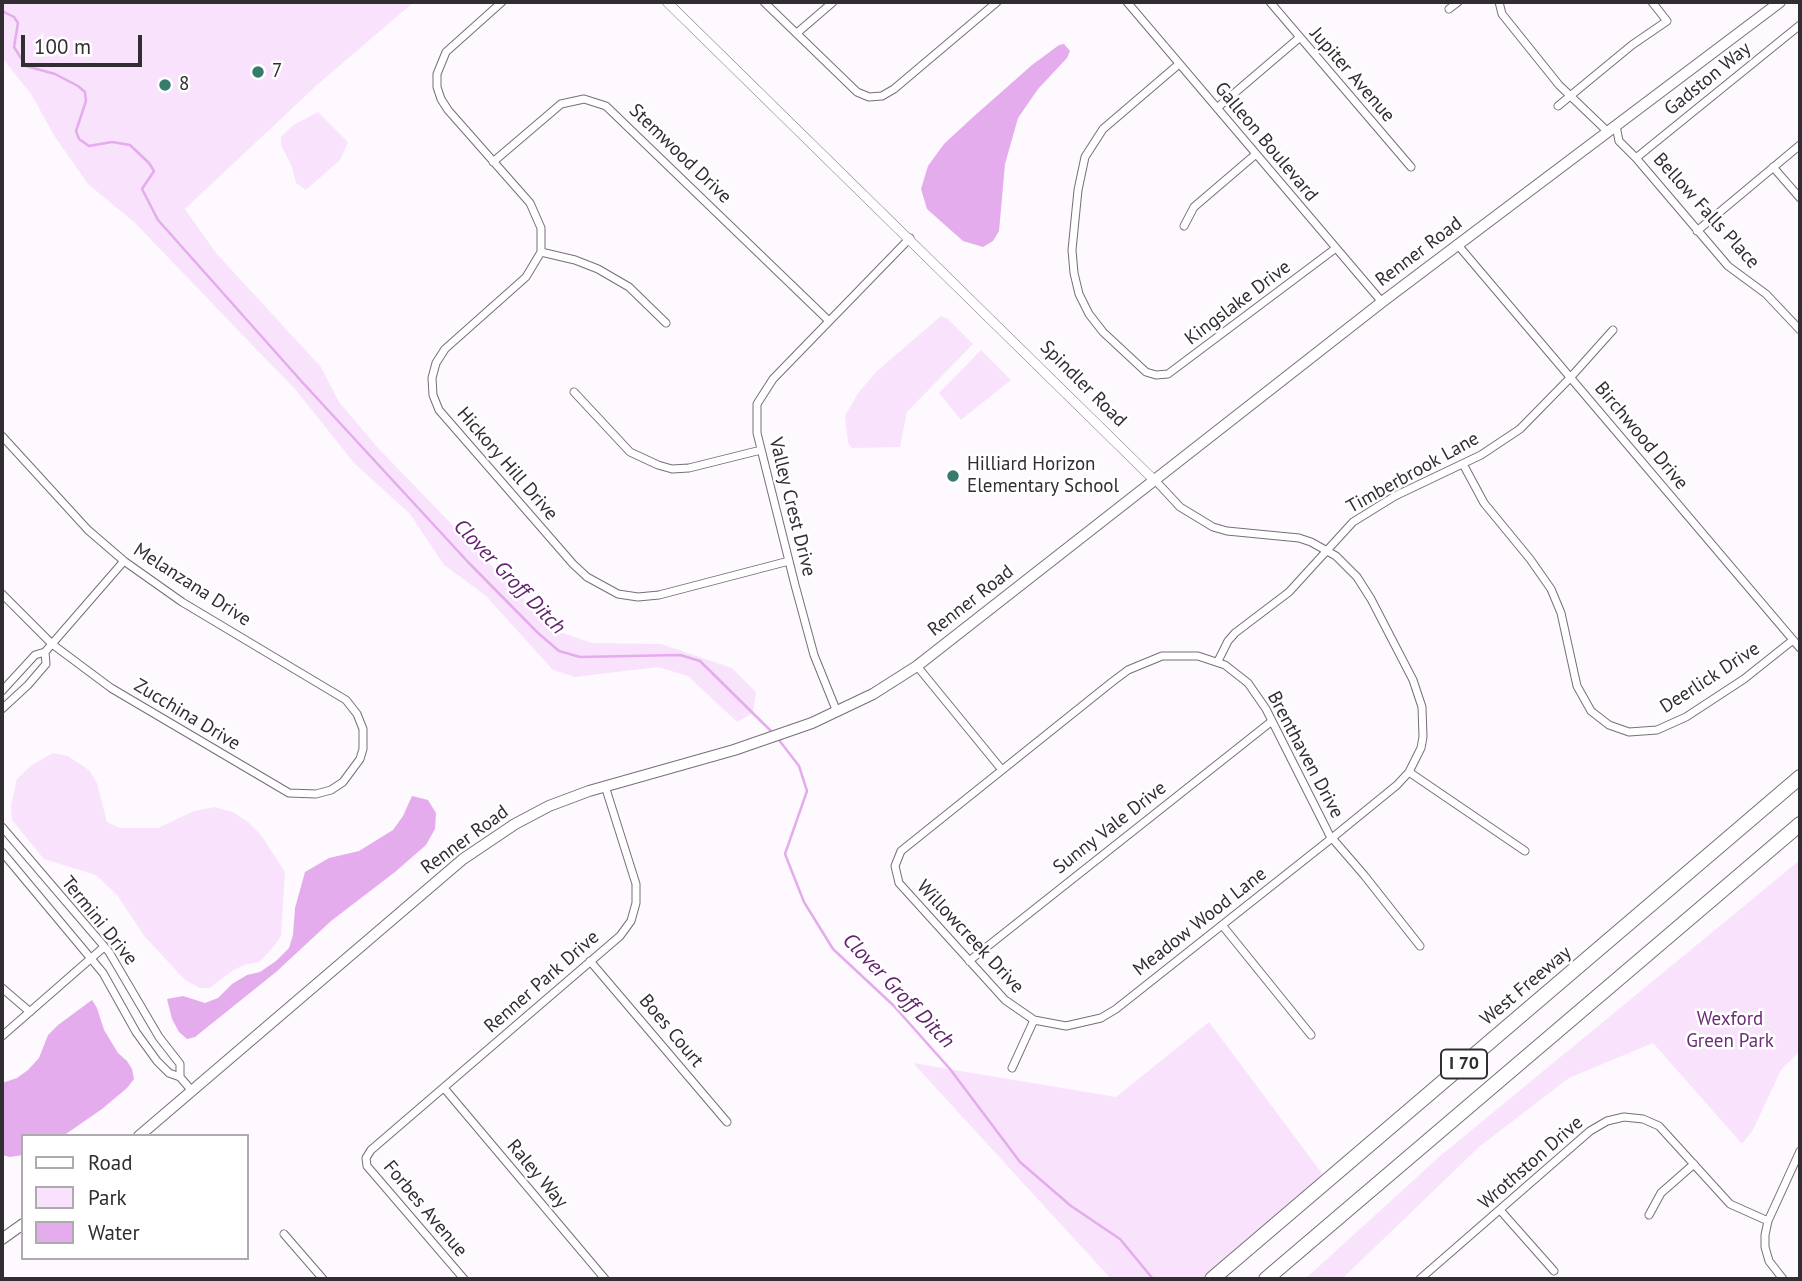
<!DOCTYPE html>
<html>
<head>
<meta charset="utf-8">
<style>
	body { margin:0 }
	#map { position:relative; width:1802px; height:1281px; overflow:hidden; background:#fdf9fe; font-family:"PT Sans",sans-serif }
	canvas { display:block }
	.frame { position:absolute; inset:0; border:4px solid #312d32; pointer-events:none }
	.legend { position:absolute; left:21px; top:1134px; width:228px; height:126px; box-sizing:border-box; background:#fff; border:2px solid #adabad; margin:0; padding:9px 12px; list-style:none; font-size:21px; color:#312d32 }
	.legend li { display:flex; align-items:center; gap:14px; height:35px }
	.legend b { width:35px; border:2px solid #adabad }
	.scale { position:absolute; left:21px; top:35px; width:121px; height:32px; box-sizing:border-box; border:4px solid #312d32; border-top:0; padding-left:9px; font-size:21px; line-height:24px; white-space:nowrap; color:#312d32; -webkit-text-stroke:5px #fff; paint-order:stroke }
</style>
</head>
<body>
<div id="map">
<canvas width="1802" height="1281"></canvas>
<div class="frame"></div>
<ul class="legend">
<li><b style="height:9px;background:#fff"></b>Road</li>
<li><b style="height:19px;background:#f9e3fc"></b>Park</li>
<li><b style="height:19px;background:#e4acec"></b>Water</li>
</ul>
<div class="scale">100 m</div>
</div>
<script>
const context = document.querySelector('canvas').getContext('2d');
context.lineJoin = 'round';
function paint(path, color) {
  context.fillStyle = color;
  context.fill(path, 'evenodd');
}
function shape(rows) {
  const path = new Path2D();
  for (const r of rows) {
    path.moveTo(r[0], r[1]);
    for (let i = 2; i < r.length; i += 2) path.lineTo(r[i], r[i + 1]);
  }
  return path;
}
function stroke(path, color, width, dash) {
  context.strokeStyle = color;
  context.lineWidth = width;
  context.lineCap = dash ? 'butt' : 'round';
  context.setLineDash(dash || []);
  context.stroke(path);
}
function label(font, color, halo, rows, align = 'center') {
  context.font = font + ' "PT Sans",sans-serif';
  context.lineWidth = 5;
  context.setLineDash([]);
  context.textBaseline = 'middle';
  context.strokeStyle = halo;
  context.fillStyle = color;
  for (const [text, x, y, turn = 0] of rows) {
    context.save();
    context.translate(x, y);
    context.rotate((+turn || 0) * Math.PI / 180);
    context.textAlign = isNaN(turn) ? turn : align;
    if (halo) context.strokeText(text, 0, 0);
    context.fillText(text, 0, 0);
    context.restore();
  }
}
const green = shape([
	[2,2,414,2,317,85,185,209,216,253,321,367,339,402,379,449,554,630,592,643,661,644,732,668,756,692,753,713,737,722,688,676,658,667,575,677,553,670,485,595,444,565,410,514,354,463,295,389,256,349,135,223,88,184,55,137,31,94,2,58],
	[318,112,348,142,340,160,306,190,296,183,292,167,281,145,281,137,293,125],
	[941,316,948,319,973,344,907,412,900,447,852,448,848,443,845,416,858,393,877,371],
	[981,350,1011,380,961,420,939,393],
	[53,753,68,756,89,770,97,783,107,822,120,828,158,828,194,811,214,807,233,812,248,822,261,835,285,872,281,936,271,950,259,962,244,965,232,971,210,988,200,988,185,980,145,937,117,895,96,875,44,859,12,820,11,806,17,779,32,765],
	[1800,860,1800,1051,1781,1070,1753,1130,1742,1144,1653,1043,1569,1078,1479,1147,1342,1279,1305,1279,1440,1156],
	[1209,1022,1327,1180,1212,1279,1111,1279,913,1063,1116,1097]
]);
const water = shape([
	[1064,44,1070,51,1067,58,1038,89,1018,118,1005,164,999,231,993,241,983,247,963,241,927,209,921,189,928,166,944,144,972,118,1032,65,1059,45],
	[412,796,428,800,436,813,435,829,426,845,395,872,331,921,276,972,195,1037,187,1039,179,1032,172,1019,167,999,183,996,205,1003,218,998,232,984,247,975,260,972,276,961,289,948,293,935,295,908,305,872,329,858,359,851,393,830,403,816],
	[92,1000,97,1008,104,1030,118,1053,127,1061,132,1069,134,1079,127,1088,102,1109,63,1136,23,1136,23,1155,10,1157,2,1155,2,1083,17,1078,28,1070,39,1058,48,1035,58,1025]
]);
const stream = shape([
	[2,11,14,17,18,23,14,47,26,66,55,74,78,86,85,92,86,101,76,131,79,139,89,146,112,142,130,145,149,163,154,171,142,189,158,220,303,383,468,562,538,633,559,651,580,657,680,655,700,661,772,732],
	[779,740,799,766,807,791,785,854,804,902,833,949,893,1005,950,1069,1020,1162,1071,1206,1120,1239,1153,1279]
]);
const minor = shape([
	[502,2,446,52,437,74,437,87,441,99,448,110,530,203,541,228,541,252,526,277,445,349,436,363,432,378,433,395,439,410,573,564,587,577,618,594,638,597,659,595,789,561],
	[764,2,857,92,869,97,882,96,894,89,997,2],
	[1127,2,1382,302],
	[1270,2,1411,167],
	[1499,2,1502,14,1559,85,1608,132],
	[1449,9,1458,2],
	[797,33,833,2],
	[1179,64,1103,129,1085,157,1078,190,1072,250,1074,273,1079,294,1089,314,1103,332,1146,372,1156,375,1168,374,1336,248],
	[1558,106,1632,45,1667,21,1652,2],
	[1217,108,1299,38],
	[1616,126,1619,141,1636,158,1728,266,1766,294,1800,330],
	[1636,158,1800,25],
	[493,162,561,104,584,99,606,106,829,321],
	[1773,167,1800,198],
	[1184,226,1194,207,1256,154],
	[1697,231,1800,145],
	[1457,244,1800,648],
	[541,252,575,260,598,269,629,287,666,323],
	[574,392,630,452,658,465,672,469,689,468,761,450],
	[2,436,88,530,124,561,182,602,346,700,357,714,363,729,363,749,360,759,343,782,331,790,316,794,289,793,111,688,52,644,2,594],
	[1463,464,1484,503,1530,559,1551,589,1561,613,1577,686,1591,711,1609,725,1629,732,1657,730,1686,717,1744,679,1793,640],
	[1154,479,1180,507,1213,527,1227,531,1299,538,1311,542,1336,556,1357,577,1371,599,1413,680,1422,707,1423,737,1421,748,1409,772,1397,785,1332,838,1116,1009,1101,1018,1066,1026,1034,1020,1005,1000,899,883,895,866,901,851,1112,682,1128,670,1162,656,1198,656,1225,665,1248,683,1266,709,1330,836,1332,838,1364,875,1420,946],
	[1218,661,1228,641,1235,633,1289,592,1353,522,1395,496,1481,455,1520,429,1570,378,1613,330],
	[917,666,1002,770],
	[2,691,35,655,45,652,124,561],
	[2,709,28,685,46,664,45,652],
	[837,712,814,655,795,585,757,433,757,404,773,379,910,238],
	[1409,772,1525,851],
	[2,827,109,952,159,1037,180,1064,180,1077],
	[2,852,103,973,136,1032,157,1061,169,1073,180,1077,192,1091],
	[1222,925,1311,1035],
	[590,961,727,1122],
	[969,961,1272,721],
	[2,988,30,1012],
	[2,1036,104,947],
	[1012,1068,1034,1020],
	[444,1088,605,1279],
	[1500,1210,1554,1271],
	[1649,1215,1661,1193,1694,1164],
	[284,1234,323,1279],
	[464,1279,367,1166,366,1158,371,1150,620,936,631,921,636,903,636,884,605,786],
	[1420,1279,1590,1131,1607,1121,1624,1117,1643,1119,1659,1126,1730,1204,1768,1221],
	[1783,1279,1769,1261,1765,1247,1765,1235,1768,1221,1800,1151]
]);
const tertiary = shape([
	[667,2,1153,479]
]);
const secondary = shape([
	[139,1136,463,859,515,824,549,806,589,791,734,750,812,723,873,694,917,666,1382,302,1780,2],
	[2,1239,23,1224]
]);
const motorway = shape([
	[1212,1279,1800,777],
	[1266,1279,1800,824]
]);
const markers = [
	[258,72,7,"#387b6e"],
	[165,85,7,"#387b6e"],
	[953,476,7,"#387b6e"]
];
const shields = [
	[1464,1064,46]
];
const shieldNames = [
	["I 70",1464,1064]
];
const poiNames = [
	["7",272,72],
	["8",179,85],
	["Hilliard Horizon",967,465],
	["Elementary School",967,487]
];
const streetNames = [
	["Jupiter Avenue",1352,75,49],
	["Gadston Way",1708,79,-39],
	["Galleon Boulevard",1266,142,50],
	["Stemwood Drive",680,154,44],
	["Bellow Falls Place",1706,211,48],
	["Renner Road",1419,252,-37],
	["Kingslake Drive",1238,303,-37],
	["Spindler Road",1083,384,45],
	["Birchwood Drive",1641,436,50],
	["Hickory Hill Drive",507,464,49],
	["Timberbrook Lane",1413,473,-29],
	["Valley Crest Drive",792,507,76],
	["Melanzana Drive",192,585,33],
	["Renner Road",971,601,-38],
	["Deerlick Drive",1710,678,-33],
	["Zucchina Drive",187,715,31],
	["Brenthaven Drive",1305,755,62],
	["Sunny Vale Drive",1110,828,-38],
	["Renner Road",465,840,-36],
	["Termini Drive",99,921,51],
	["Meadow Wood Lane",1200,922,-38],
	["Willowcreek Drive",970,937,47],
	["Renner Park Drive",542,982,-41],
	["West Freeway",1526,986,-40],
	["Boes Court",671,1031,50],
	["Wrothston Drive",1531,1163,-41],
	["Raley Way",537,1174,50],
	["Forbes Avenue",425,1209,50]
];
const parkNames = [
	["Wexford",1730,1020],
	["Green Park",1730,1042]
];
const waterNames = [
	["Clover Groff Ditch",509,577,46],
	["Clover Groff Ditch",898,991,46]
];
paint(green, '#f9e3fc');
paint(water, '#e4acec');
stroke(stream, '#e4acec', 2.5);
stroke(minor, '#786e79', 9);
stroke(tertiary, '#786e79', 10);
stroke(secondary, '#786e79', 12);
stroke(motorway, '#786e79', 16);
stroke(minor, '#fff', 7);
stroke(tertiary, '#fff', 9);
stroke(secondary, '#fff', 10);
stroke(motorway, '#fff', 14);
for (const [x, y, r, color] of markers) {
  const dot = new Path2D();
  dot.arc(x, y, r, 0, 2 * Math.PI);
  context.fillStyle = color;
  context.fill(dot);
  stroke(dot, '#fff', 2.5);
}
for (const [x, y, w] of shields) {
  const box = new Path2D();
  box.roundRect(x - w / 2, y - 14.5, w, 29, 5);
  context.fillStyle = '#fff';
  context.fill(box);
  stroke(box, '#312d32', 2);
}
label('bold 18px', '#312d32', null, shieldNames);
label('19px', '#312d32', '#fff', poiNames, 'left');
label('19px', '#312d32', '#fff', streetNames);
label('19px', '#6c2b76', '#fff', parkNames);
label('italic 21px', '#63226d', '#fff', waterNames);
</script>
</body>
</html>
